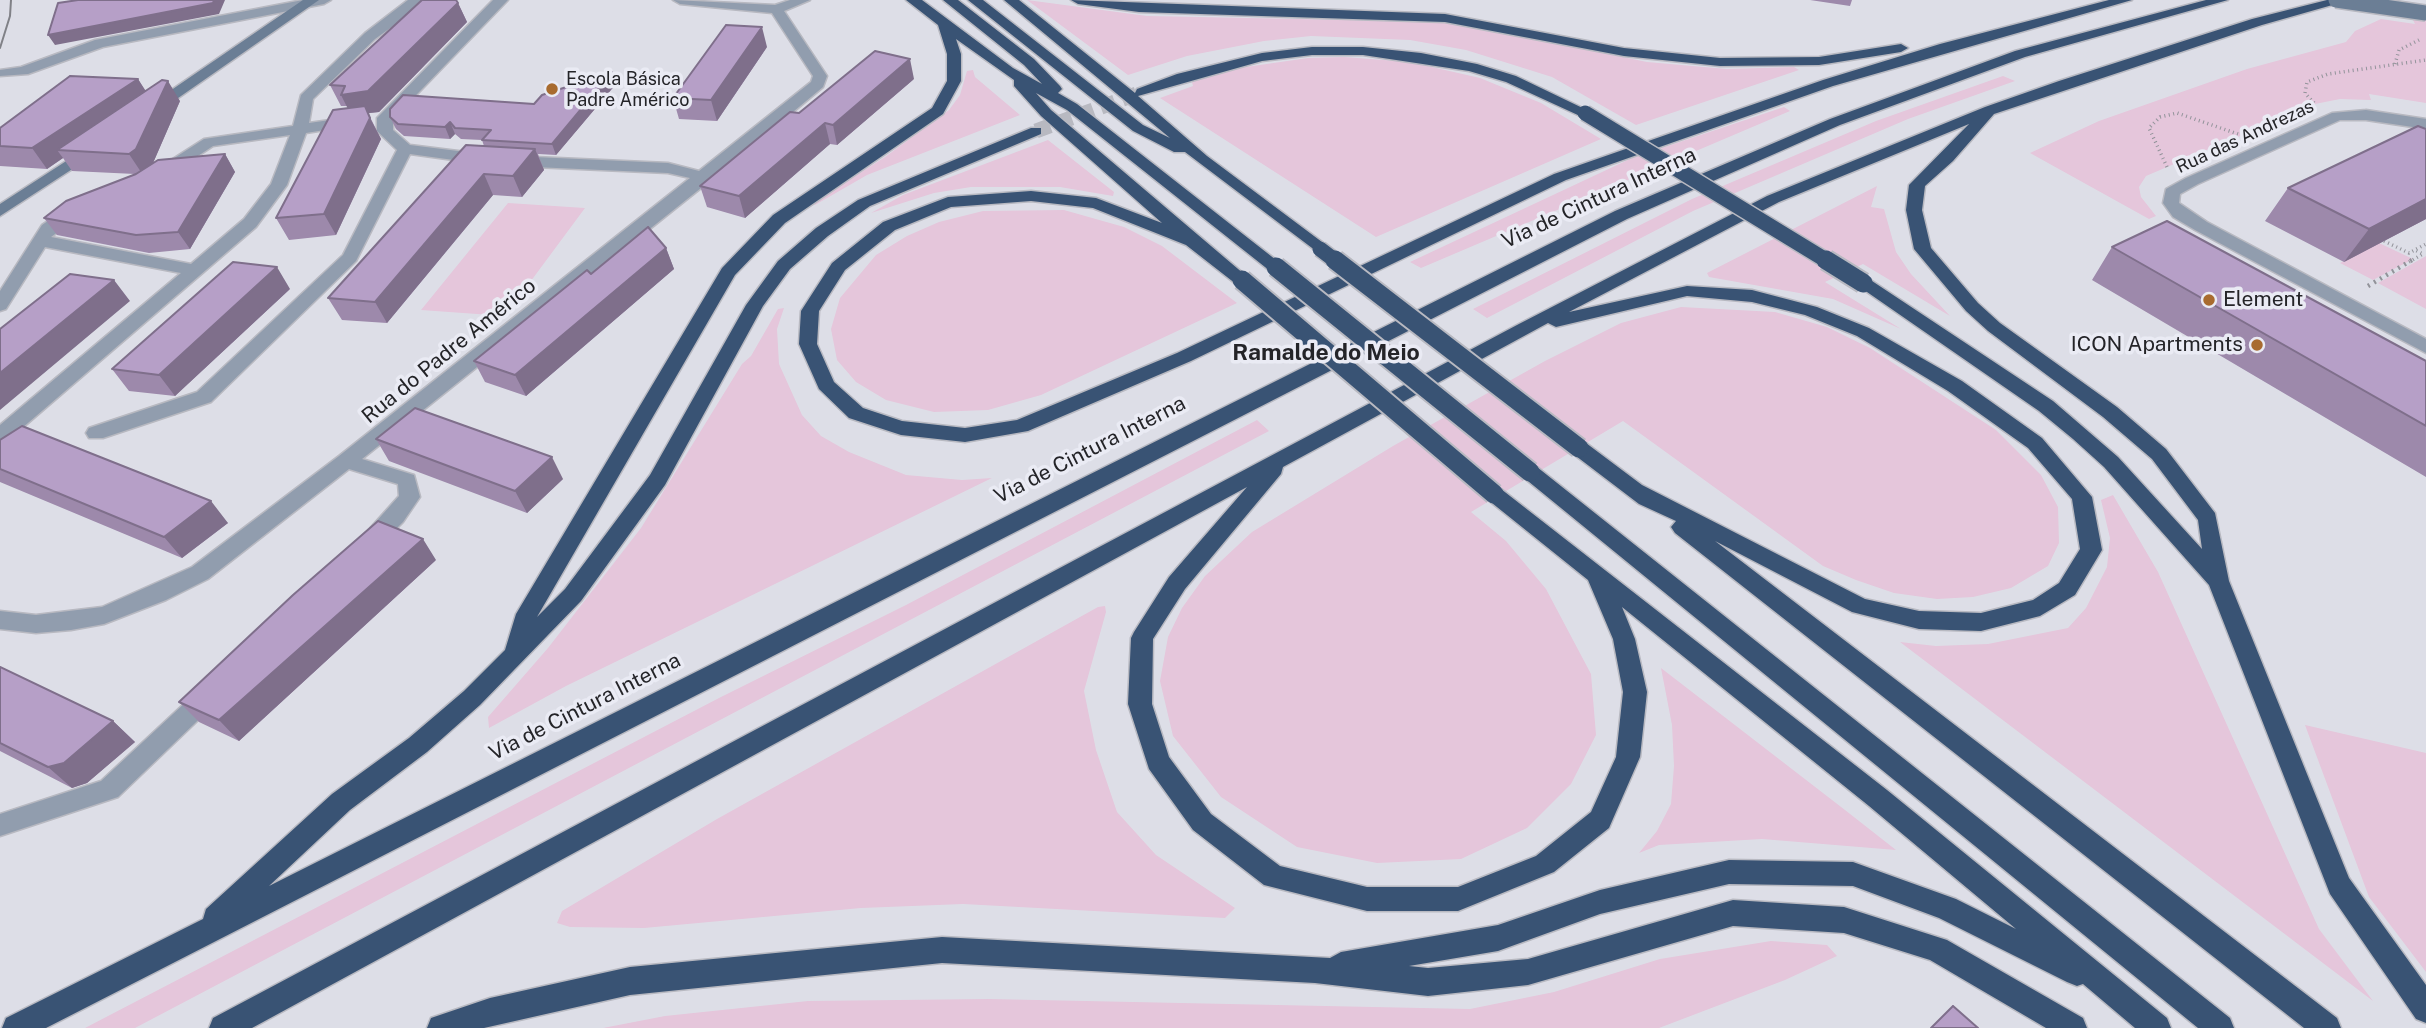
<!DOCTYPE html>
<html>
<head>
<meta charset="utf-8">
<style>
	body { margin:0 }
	canvas { display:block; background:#dddee7 }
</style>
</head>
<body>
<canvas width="2426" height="1028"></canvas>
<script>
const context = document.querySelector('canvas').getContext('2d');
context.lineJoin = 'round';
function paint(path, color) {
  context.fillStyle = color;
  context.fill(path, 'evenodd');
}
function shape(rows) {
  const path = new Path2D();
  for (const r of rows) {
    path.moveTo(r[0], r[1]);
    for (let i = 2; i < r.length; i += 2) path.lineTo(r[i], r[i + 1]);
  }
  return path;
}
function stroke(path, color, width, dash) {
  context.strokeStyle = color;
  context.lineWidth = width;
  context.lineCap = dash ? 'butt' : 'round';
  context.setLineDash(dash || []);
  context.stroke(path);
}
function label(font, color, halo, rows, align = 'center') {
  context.font = font + ' "Public Sans",sans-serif';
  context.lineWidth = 7;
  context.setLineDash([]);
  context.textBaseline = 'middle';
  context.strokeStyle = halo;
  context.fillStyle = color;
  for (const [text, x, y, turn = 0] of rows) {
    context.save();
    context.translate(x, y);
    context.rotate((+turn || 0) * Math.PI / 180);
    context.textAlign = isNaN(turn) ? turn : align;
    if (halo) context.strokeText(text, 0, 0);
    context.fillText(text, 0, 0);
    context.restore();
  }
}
const green = shape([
	[1027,0,1147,16,1451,22,1647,62,1727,69,1794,67,1799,70,1636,125,1552,77,1466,50,1410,40,1311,36,1264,41,1187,56,1128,75],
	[2412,18,2426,20,2426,103,2369,94,2371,100,2340,99,2315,104,2146,176,2139,187,2141,197,2156,216,2149,219,2030,153,2099,121,2247,69,2346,42,2355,31,2381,19,2415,24],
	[1308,58,1344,57,1410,62,1480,78,1541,103,1601,139,1376,237,1160,98,1193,86,1192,82,1205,78,1239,68],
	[973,70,975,77,1020,115,867,175,815,205,813,203,885,157,949,110,960,95,967,71],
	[2003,76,2015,81,1908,119,1693,211,1487,318,1473,309,1692,199,1876,121],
	[1784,107,1790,111,1421,268,1410,262,1632,158],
	[1048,140,1114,192,1113,196,1060,187,971,187,934,193,871,213,903,195],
	[1877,186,1871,207,1884,209,1896,252,1911,274,1950,316,1863,264,1825,282,1901,329,1833,299,1709,277,1707,273],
	[508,203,585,208,505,316,421,310],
	[1064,210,1124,227,1162,246,1237,303,1041,395,988,410,934,412,886,400,856,382,837,360,831,329,840,298,876,255,907,236,939,222,983,211],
	[2379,243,2413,259,2373,280,2340,263],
	[2426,256,2426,309,2378,283],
	[1681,307,1775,312,1827,327,1870,348,1996,430,2041,475,2058,507,2059,543,2048,566,2011,588,1973,597,1937,599,1894,593,1856,580,1823,566,1623,421,1471,512,1506,541,1546,589,1591,674,1596,735,1571,784,1527,828,1461,859,1377,863,1297,847,1221,797,1173,736,1160,681,1168,637,1182,608,1205,576,1252,532,1393,446,1545,361,1621,323],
	[784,308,777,329,779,364,802,415,821,436,849,452,906,475,962,480,992,478,566,686,489,728,488,717,548,648,641,528,742,364,751,356,778,309],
	[1257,420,1269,431,135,1028,85,1028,719,698,906,605],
	[2113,495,2158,572,2319,929,2373,1001,1900,642,1936,646,1988,644,2068,628,2086,608,2107,567,2110,538,2101,500],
	[1105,606,1106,612,1084,691,1096,750,1117,812,1156,855,1235,908,1225,918,963,904,861,908,644,928,570,927,557,923,562,911,717,819,1098,607],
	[1661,668,1845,810,1896,850,1762,839,1659,845,1639,853,1657,831,1671,804,1674,766,1672,725],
	[2305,725,2426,753,2426,972,2369,897],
	[1771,941,1827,945,1837,956,1785,980,1659,1028,603,1028,665,1016,808,1001,989,999,1470,1009,1554,992,1660,959]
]);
const highwayTunnel = shape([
	[1036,131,1142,92]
]);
const pathFar1 = shape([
	[2395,64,2399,50,2419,40],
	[2314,103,2305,93,2307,82,2328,74,2426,60],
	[2167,167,2149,128,2160,117,2177,113,2238,134],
	[2384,241,2409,253,2426,244],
	[2409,262,2423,254,2415,250]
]);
const path = shape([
	[2368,286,2412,260]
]);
const street = shape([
	[303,0,331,0,324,4,103,47,28,74,0,76,0,70,21,67,95,40,303,0],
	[408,0,429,0,375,39,313,99,309,123,351,117,356,119,356,125,306,133,287,185,256,227,7,441,0,443,0,425,181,273,45,247,6,309,0,311,0,291,42,225,67,208,79,208,79,216,51,237,191,264,244,219,271,184,290,135,213,146,166,177,154,177,154,171,204,139,293,126,301,95,365,33,408,0],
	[493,0,508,0,393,119,393,130,410,145,490,155,668,163,699,171,811,82,813,76,772,13,680,4,673,0,775,5,790,0,810,0,784,11,827,76,823,87,711,180,362,459,414,475,420,497,403,522,375,550,359,550,356,544,399,496,398,484,349,469,208,579,166,600,104,624,71,630,36,633,0,629,0,611,36,615,102,607,192,567,339,456,690,178,668,173,490,165,410,154,356,261,211,402,103,438,89,438,86,433,89,428,197,392,343,255,397,150,377,131,377,118,493,0],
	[2366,110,2426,119,2426,129,2366,120,2340,120,2198,184,2180,194,2179,203,2207,222,2426,339,2426,353,2195,230,2173,217,2163,203,2166,189,2186,178,2332,113,2366,110],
	[210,684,218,687,222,694,218,701,118,797,0,836,0,814,101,781,202,687,210,684]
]);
const secondary = shape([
	[303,0,319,0,158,112,148,112,148,106,303,0],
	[91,145,97,147,97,153,0,216,0,204,91,145]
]);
const highway = shape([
	[906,0,922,0,1013,68,1042,84,1024,65,943,0,958,0,1034,59,1060,86,1062,89,1058,93,1077,104,1285,267,1282,271,1270,271,1067,110,1036,93,1051,110,1251,280,1242,285,1236,284,1186,245,1093,208,1031,201,951,207,895,230,845,270,819,311,817,344,834,382,863,408,902,421,965,428,1017,420,1177,353,1554,174,1823,80,1940,44,2109,0,2132,0,1833,86,1566,180,1191,361,1028,431,965,442,901,435,849,418,819,389,799,344,801,311,832,263,883,222,948,197,1031,191,1096,198,1162,223,1041,116,1014,86,1014,80,956,39,961,54,961,81,943,114,785,223,735,275,537,617,565,589,650,475,746,305,778,261,816,228,858,200,1031,128,1041,128,1041,134,870,206,828,236,790,269,763,306,665,485,581,601,480,705,427,752,350,810,269,886,1615,211,1830,119,2015,51,2206,0,2228,0,2025,57,1840,125,1627,219,46,1028,2,1028,6,1018,203,919,206,909,332,794,409,738,464,691,505,650,516,614,722,268,773,215,932,108,947,81,947,54,938,25,906,0],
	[968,0,983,0,1143,125,1170,138,1004,0,1019,0,1135,93,1137,89,1177,74,1262,53,1312,47,1363,47,1421,53,1477,64,1516,76,1593,113,1590,116,1580,116,1506,82,1469,71,1363,55,1312,55,1262,61,1138,96,1207,156,1326,245,1329,249,1326,253,1320,254,1185,152,1174,152,1133,131,968,0],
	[1071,0,1445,14,1624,48,1720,58,1819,57,1901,44,1908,48,1901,52,1819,65,1720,66,1624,56,1445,22,1139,12,1078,4,1071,0],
	[2327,0,2350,0,2262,25,1994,114,1953,161,1925,186,1922,210,1931,248,1978,303,2000,323,2117,407,2166,449,2215,513,2229,581,2349,878,2426,985,2426,1023,2416,1019,2330,894,2209,585,2104,467,2073,439,2039,411,1854,283,1863,278,1869,279,2053,401,2118,457,2202,549,2198,520,2152,459,2103,417,1988,331,1966,311,1914,249,1906,210,1909,185,1969,124,1779,202,1569,312,1687,286,1752,290,1817,307,1869,328,1962,381,2042,438,2092,497,2102,550,2075,595,2040,616,1981,631,1919,629,1852,612,1715,541,2337,1018,2341,1028,2304,1028,1675,533,1671,527,1676,521,1639,504,1572,453,1569,448,1572,443,1586,443,1642,485,1865,599,1919,611,1981,613,2033,600,2059,583,2080,549,2072,499,2028,448,1948,391,1857,336,1805,315,1752,302,1687,296,1556,327,1548,323,1283,467,1281,474,1185,589,1153,639,1152,704,1169,757,1211,814,1280,866,1367,887,1458,887,1536,856,1591,812,1616,757,1623,692,1613,639,1588,580,1487,499,1484,494,1487,489,1494,487,1501,489,1887,790,2167,1018,2171,1028,2135,1028,2083,984,2077,986,2067,982,1939,918,1853,886,1729,884,1600,914,1498,951,1409,966,1428,968,1528,959,1733,900,1844,907,1947,940,2083,1018,2087,1028,2046,1028,1930,960,1844,933,1733,926,1528,985,1428,996,1315,983,942,963,630,995,484,1028,427,1028,431,1018,490,998,630,967,942,937,1330,958,1341,952,1498,925,1600,890,1729,860,1853,862,1956,899,2016,929,1869,806,1622,607,1635,639,1647,692,1640,757,1609,828,1554,872,1458,911,1367,911,1264,885,1193,830,1149,769,1128,704,1131,638,1134,632,1169,577,1247,487,252,1028,209,1028,213,1018,1517,325,1767,196,1985,107,2059,81,2252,19,2327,0],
	[1530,465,1537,467,2230,1018,2234,1028,2198,1028,1523,477,1520,472,1523,467,1530,465]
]);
const tram = shape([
	[0,48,10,16,11,0]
]);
const secondaryBridge = shape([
	[2336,0,2426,13]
]);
const highwayBridgeFar1 = shape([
	[1585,113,1829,262],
	[1320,249,1337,262]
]);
const highwayBridge = shape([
	[1335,260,1579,448],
	[1826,260,1863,283],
	[1276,267,1530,472],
	[1242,280,1494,494]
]);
const wall = shape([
	[1810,0,1852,0,1850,6],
	[458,3,467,22,379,112,368,113,381,139,336,235,289,240,276,218,348,108,347,106,341,106,330,85],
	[767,47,717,121,679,119,673,98],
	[138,79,145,91,180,101,153,163,225,154,235,172,190,249,149,253,57,235,44,218,135,174,72,171,63,158,47,169,0,166,0,128],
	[914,79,837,145,830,144,745,218,707,207,700,186],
	[616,84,556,155,538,154,544,170,522,197,493,195,387,323,342,320,328,298,484,146,482,140,461,139,455,134,450,139,404,136,396,129,390,117,534,104],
	[2426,129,2426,219,2344,262,2265,221,2288,188],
	[2112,247,2426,361,2426,477,2092,280],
	[666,248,674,269,526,396,485,382,474,361,591,274],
	[290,289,175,396,129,391,112,369],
	[376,439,563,479,527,513,389,461],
	[0,440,228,523,182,558,0,482],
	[436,560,239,741,199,722,179,702],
	[0,667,113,721,135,742,87,783,72,788,0,751]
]);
const shadedWall = shape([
	[214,0,225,0,219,14,55,45,48,35],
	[458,3,467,22,379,112,351,115,341,95],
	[762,27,767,47,717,121,711,100],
	[910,59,914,79,837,145,833,125],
	[612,72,616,84,556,155,552,144],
	[138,79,151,99,57,150,63,158,47,169,32,148],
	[168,81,180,101,150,170,143,175,129,154],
	[370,118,381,139,336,235,324,214],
	[450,122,455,134,450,139,445,127],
	[825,123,830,144,745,218,739,196],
	[535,149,544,170,522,197,513,176],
	[225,154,235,172,190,249,178,232],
	[484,174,493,195,387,323,375,302],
	[2426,199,2426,219,2344,262,2369,229],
	[666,248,674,269,526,396,515,375],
	[277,267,290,289,175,396,159,375],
	[114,280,130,301,0,410,0,373],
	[552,457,563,479,527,513,515,491],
	[211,501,228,523,182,558,164,537],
	[423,539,436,560,239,741,219,720],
	[113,721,135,742,87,783,72,788,48,767]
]);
const building = shape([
	[78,0,214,0,213,3,48,35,58,3,78,0],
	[422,0,456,0,458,3,368,91,341,95,345,86,330,85,422,0],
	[726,25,762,27,711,100,673,98,726,25],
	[875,51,910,59,833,125,825,123,739,196,700,186,790,112,799,113,875,51],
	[612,72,552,144,482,140,491,130,455,128,450,122,445,127,398,124,390,117,390,109,403,95,534,104,542,95,612,72],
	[70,76,138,79,32,148,0,146,0,128,70,76],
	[162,80,168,81,136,149,129,154,57,150,162,80],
	[365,106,370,118,324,214,276,218,333,110,365,106],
	[2418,126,2426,129,2426,199,2369,229,2288,188,2418,126],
	[466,145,535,149,513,176,484,174,375,302,328,298,466,145],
	[225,154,178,232,136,235,44,218,66,201,136,174,158,160,225,154],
	[2167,221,2426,361,2426,426,2112,247,2167,221],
	[648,227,666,248,515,375,474,361,587,270,591,274,648,227],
	[233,262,277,267,159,375,112,369,233,262],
	[70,274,114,280,0,373,0,329,70,274],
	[415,408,552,457,515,491,376,439,415,408],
	[22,426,211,501,164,537,0,469,0,440,22,426],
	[378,521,423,539,219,720,179,702,293,595,378,521],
	[0,667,113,721,64,763,48,767,0,743,0,667],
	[1953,1006,1978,1028,1931,1028,1953,1006]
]);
const markers = [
	[552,89,7,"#a86b2f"],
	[2209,300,7,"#a86b2f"],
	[2257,345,7,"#a86b2f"]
];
const farPoinames = [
	["Escola Básica",566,79],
	["Padre Américo",566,100]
];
const farStreetnames = [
	["Rua das Andrezas",2245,137,-25]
];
const streetNames = [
	["Via de Cintura Interna",1599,198,-25],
	["Rua do Padre Américo",449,351,-39],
	["Via de Cintura Interna",1090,450,-27],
	["Via de Cintura Interna",585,707,-27]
];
const poiNames = [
	["Element",2223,300],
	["ICON Apartments",2243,345,"right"]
];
const neighbourhoodNames = [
	["Ramalde do Meio",1326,353]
];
paint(green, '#e5c6db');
stroke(highwayTunnel, '#b8b9c1', 15, [15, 8]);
stroke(street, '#b8b9c1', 3);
stroke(secondary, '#b8b9c1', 3);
stroke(highway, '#b8b9c1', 3);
stroke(pathFar1, '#92939a', 3.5, [1, 3.5]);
stroke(path, '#92939a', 4.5, [2, 5]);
paint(street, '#919dae');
paint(secondary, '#6b7e95');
paint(highway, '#395374');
stroke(tram, '#808187', 2);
stroke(secondaryBridge, '#b8b9c1', 18, []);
stroke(highwayBridgeFar1, '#b8b9c1', 18, []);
stroke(highwayBridge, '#b8b9c1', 23, []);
stroke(secondaryBridge, '#6b7e95', 15);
stroke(highwayBridgeFar1, '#395374', 15);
stroke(highwayBridge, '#395374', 19);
paint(wall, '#9d89ab');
paint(shadedWall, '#7f6f8b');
paint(building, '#b69fc7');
stroke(building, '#7f6f8b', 2);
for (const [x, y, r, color] of markers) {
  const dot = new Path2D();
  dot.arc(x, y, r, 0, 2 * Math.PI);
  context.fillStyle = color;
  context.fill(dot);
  stroke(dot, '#eaebf4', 2.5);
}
label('18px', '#242428', '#eaebf4', farPoinames, 'left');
label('18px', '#242428', '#eaebf4', farStreetnames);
label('21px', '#242428', '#eaebf4', streetNames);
label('21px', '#242428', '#eaebf4', poiNames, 'left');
label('bold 23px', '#242428', '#eaebf4', neighbourhoodNames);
</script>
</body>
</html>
